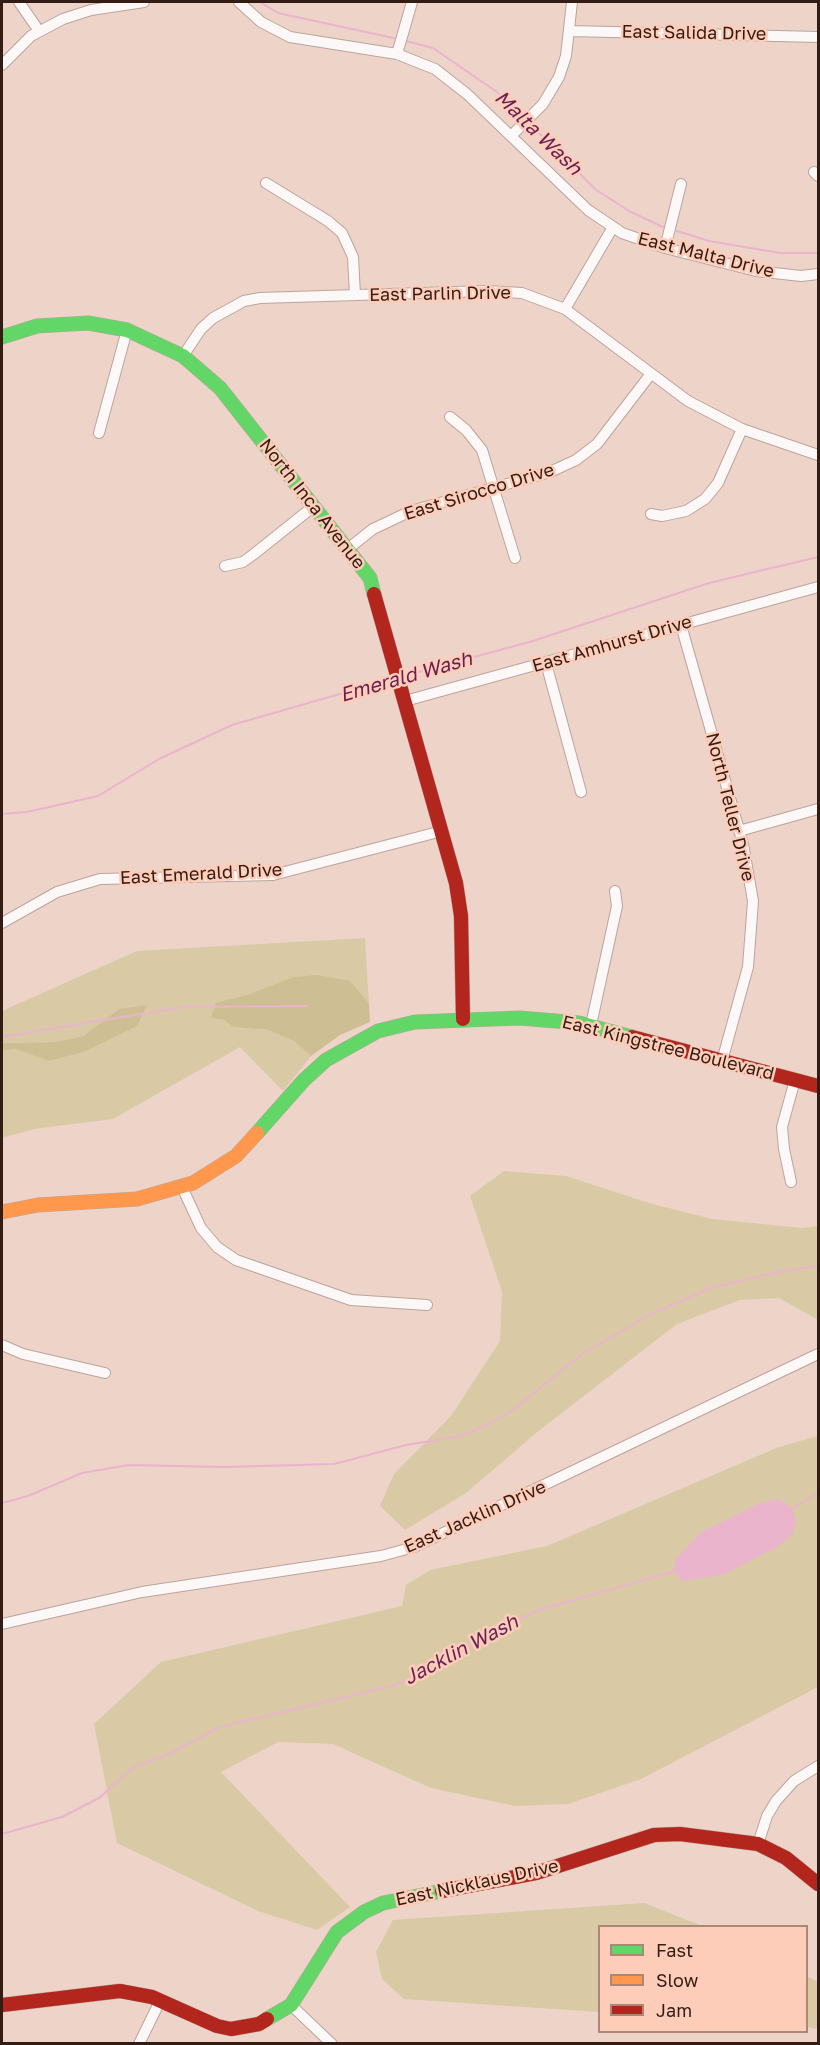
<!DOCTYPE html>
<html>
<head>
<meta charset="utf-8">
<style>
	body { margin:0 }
	#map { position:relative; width:820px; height:2045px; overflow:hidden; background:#eed3c9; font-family:"Golos Text",sans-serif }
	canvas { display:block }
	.frame { position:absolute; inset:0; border:3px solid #321c13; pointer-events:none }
	.legend { position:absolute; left:598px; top:1925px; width:210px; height:108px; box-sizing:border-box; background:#fdcdba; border:2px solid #ac8677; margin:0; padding:8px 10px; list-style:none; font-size:18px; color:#321c13 }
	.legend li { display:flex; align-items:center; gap:12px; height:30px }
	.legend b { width:30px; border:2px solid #ac8677 }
</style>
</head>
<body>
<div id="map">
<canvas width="820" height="2045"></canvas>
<div class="frame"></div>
<ul class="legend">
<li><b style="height:8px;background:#63d668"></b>Fast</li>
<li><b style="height:8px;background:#ff974d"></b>Slow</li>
<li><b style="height:8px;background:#b3261e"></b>Jam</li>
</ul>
</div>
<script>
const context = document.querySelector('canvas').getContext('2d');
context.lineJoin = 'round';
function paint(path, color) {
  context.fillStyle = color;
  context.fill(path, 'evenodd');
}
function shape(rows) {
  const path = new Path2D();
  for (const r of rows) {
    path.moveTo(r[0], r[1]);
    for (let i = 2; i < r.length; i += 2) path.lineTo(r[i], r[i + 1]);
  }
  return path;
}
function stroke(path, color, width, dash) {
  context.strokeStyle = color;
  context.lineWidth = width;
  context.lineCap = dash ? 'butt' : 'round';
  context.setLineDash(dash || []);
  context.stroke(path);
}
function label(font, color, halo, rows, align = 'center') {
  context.font = font + ' "Golos Text",sans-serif';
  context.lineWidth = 5;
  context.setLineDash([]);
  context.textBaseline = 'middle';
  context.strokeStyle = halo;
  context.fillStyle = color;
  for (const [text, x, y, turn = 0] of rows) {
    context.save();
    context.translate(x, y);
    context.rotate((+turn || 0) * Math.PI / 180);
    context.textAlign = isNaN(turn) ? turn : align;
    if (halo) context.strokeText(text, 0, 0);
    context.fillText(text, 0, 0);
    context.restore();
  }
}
const green = shape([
	[365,938,369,1003,350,981,253,993,215,1003,211,1018,224,1020,235,1027,268,1030,294,1041,311,1056,283,1091,240,1047,113,1119,34,1129,2,1138,2,1051,15,1049,49,1061,84,1052,109,1038,119,1009,83,1036,54,1042,2,1043,2,1011,137,951],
	[504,1171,566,1176,649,1203,712,1219,802,1228,818,1226,818,1320,779,1298,740,1300,677,1324,536,1433,466,1493,405,1530,380,1506,394,1474,451,1416,500,1341,502,1292,470,1196],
	[818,1436,818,1687,641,1779,568,1804,515,1806,431,1788,333,1744,278,1742,221,1772,350,1907,317,1930,258,1911,117,1843,94,1724,161,1662,402,1606,406,1585,430,1570,547,1546,779,1447],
	[644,1903,702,1926,600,1926,599,2012,404,1999,382,1979,376,1952,393,1920],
	[806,1976,818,1982,818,2029,807,2027]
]);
const forest = shape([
	[317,975,350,981,369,1003,370,1022,340,1035,311,1056,294,1041,268,1030,234,1027,224,1020,211,1018,215,1003,253,993,293,977],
	[147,1005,137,1026,84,1052,49,1061,15,1049,2,1051,2,1043,54,1042,83,1036,119,1009]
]);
const water = shape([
	[779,1499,792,1508,796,1522,792,1534,777,1547,722,1575,682,1581,673,1571,676,1559,701,1532,760,1503]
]);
const stream = shape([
	[260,2,278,13,398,39],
	[406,41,433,48,497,92,525,119],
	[529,123,595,189,629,211,665,228],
	[674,230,709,241,780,253,818,253],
	[404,676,533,641,709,583,818,557],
	[2,814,27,812,98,796,159,759,232,725,392,679],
	[2,1037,183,1007,307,1006],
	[2,1503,28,1496,82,1473,129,1465,224,1467,334,1464,406,1445,461,1436,491,1423,514,1409,582,1354,649,1315,713,1287,784,1271,818,1266],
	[791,1509,818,1493],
	[2,1834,62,1817,99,1798,134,1767,171,1753,220,1727,392,1686,432,1670,514,1621,542,1609,676,1571]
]);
const street = shape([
	[19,2,39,31],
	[239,2,261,22,290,37,397,54,435,69,467,94,588,210,622,233,665,248,756,271,801,276,818,274],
	[570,31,818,37],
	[397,54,412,2],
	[2,65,31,36,63,19,91,10,144,2],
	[511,136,543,104,559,77,566,56,572,2],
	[814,172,818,176],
	[266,183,328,221,342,233,353,257,355,295],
	[665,248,681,184],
	[565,309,613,227],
	[183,356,201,329,213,318,244,301,260,298,486,291,522,293,565,309,688,401,742,429,818,455],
	[450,417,466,430,482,450,515,558],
	[99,433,127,330],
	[651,514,662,516,686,511,705,499,718,483,742,429],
	[349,548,373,529,411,511,550,472,576,460,597,444,650,375],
	[225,566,243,562,254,554,314,506],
	[681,625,743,844,753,901,748,967,722,1061],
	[546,663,581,792],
	[405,701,818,587],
	[739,831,818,809],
	[2,923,57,892,100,879,273,875,442,831],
	[591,1025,617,906,615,891],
	[791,1182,784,1149,782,1127,795,1080],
	[182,1187,201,1228,217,1247,236,1260,351,1300,427,1305],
	[2,1345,23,1354,105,1373],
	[2,1624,142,1592,381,1556,414,1547,818,1354],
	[758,1844,767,1816,776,1801,794,1781,818,1766],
	[291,2005,332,2044],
	[139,2044,160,2001]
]);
const fast = shape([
	[2,337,37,326,88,323,127,330,183,356,220,388,370,578,374,594],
	[257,1133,304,1080,326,1060,378,1031,415,1022,520,1018,579,1023,632,1037],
	[267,2019,291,2005,337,1932,364,1912,383,1903,442,1891]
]);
const slow = shape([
	[2,1212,38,1205,137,1199,193,1183,236,1156,257,1133]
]);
const jam = shape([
	[374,594,456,883,461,916,463,1019],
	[632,1037,818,1086],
	[442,1891,536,1873,654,1835,680,1834,758,1844,786,1858,818,1884],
	[2,2005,120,1991,152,1997,217,2026,231,2029,259,2024,267,2019]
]);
const streetNames = [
	["East Salida Drive",694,33,1],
	["East Malta Drive",706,255,14],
	["East Parlin Drive",440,294,-1],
	["East Sirocco Drive",479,492,-17],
	["North Inca Avenue",312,504,52],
	["East Amhurst Drive",612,644,-16],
	["North Teller Drive",730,807,76],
	["East Emerald Drive",201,874,-3],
	["East Kingstree Boulevard",668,1048,14],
	["East Jacklin Drive",475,1517,-24],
	["East Nicklaus Drive",477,1883,-12]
];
const waterNames = [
	["Malta Wash",538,133,44],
	["Emerald Wash",406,677,-16],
	["Jacklin Wash",461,1650,-28]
];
paint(green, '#d9caa5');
paint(forest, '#cebe93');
paint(water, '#eab4cc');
stroke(stream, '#eab4cc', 2);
stroke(street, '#bba49c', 12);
stroke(fast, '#bba49c', 15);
stroke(slow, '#bba49c', 15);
stroke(jam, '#bba49c', 15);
stroke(street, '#fcf8f7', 10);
stroke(fast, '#63d668', 14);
stroke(slow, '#ff974d', 14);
stroke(jam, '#b3261e', 14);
label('18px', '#321c13', '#fdcdba', streetNames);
label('italic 20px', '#691f51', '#fdcdba', waterNames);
</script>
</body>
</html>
